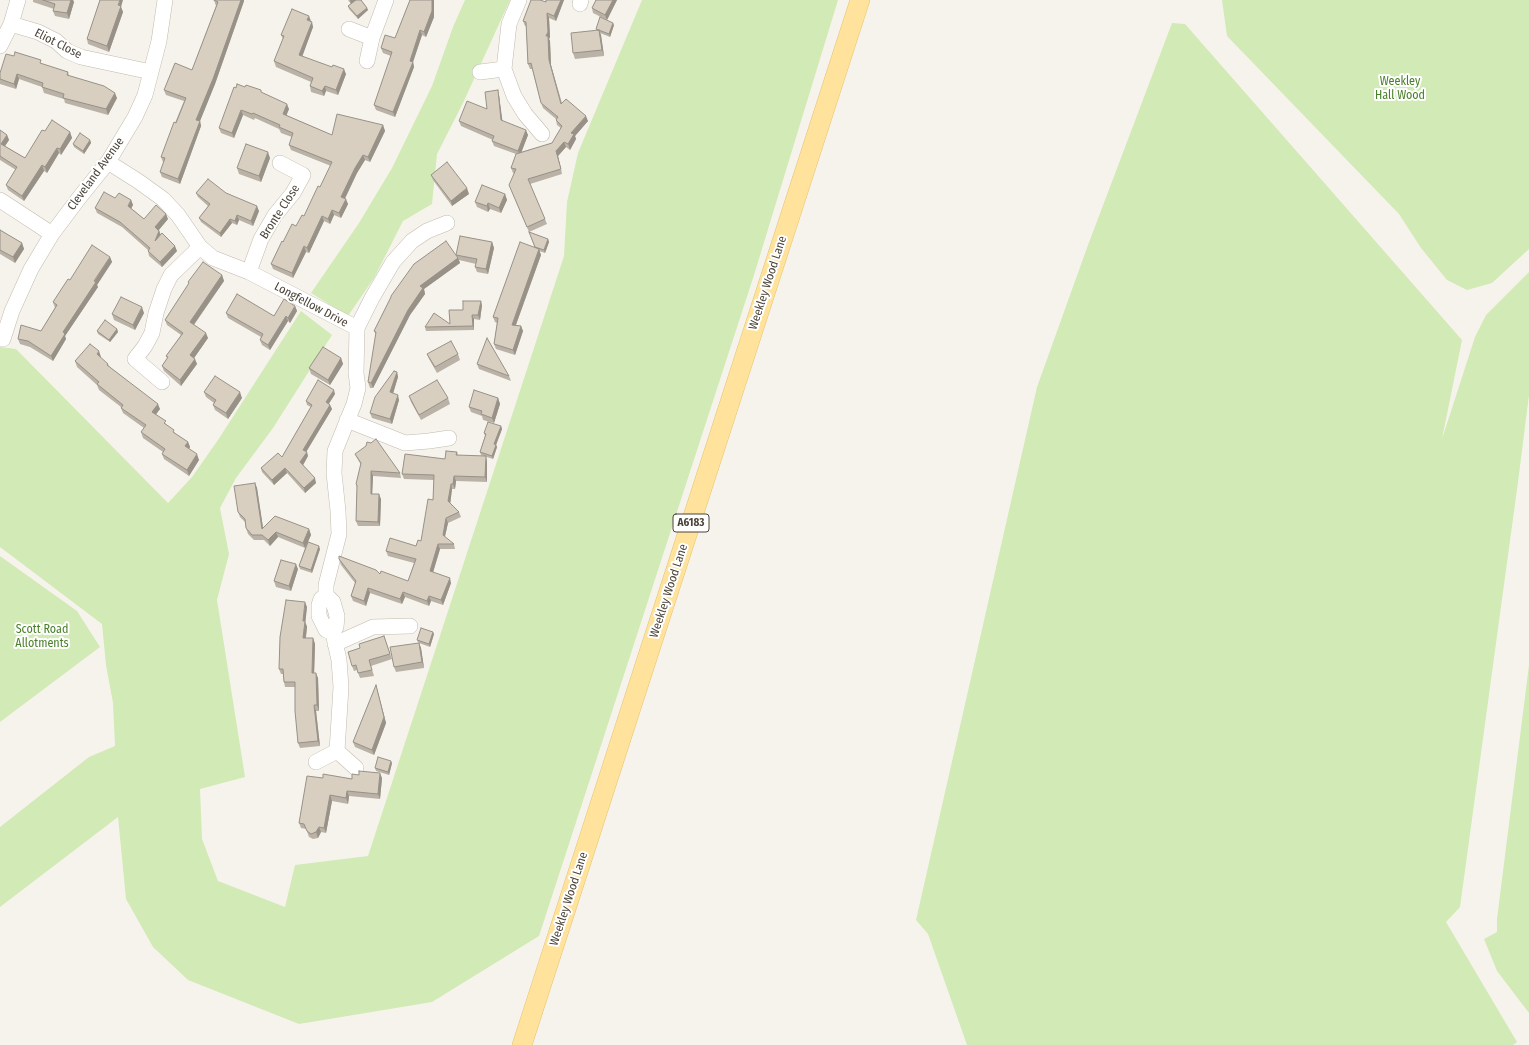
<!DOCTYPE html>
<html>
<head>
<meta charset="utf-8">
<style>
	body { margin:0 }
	canvas { display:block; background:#f6f3ec }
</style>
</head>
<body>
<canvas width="1529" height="1045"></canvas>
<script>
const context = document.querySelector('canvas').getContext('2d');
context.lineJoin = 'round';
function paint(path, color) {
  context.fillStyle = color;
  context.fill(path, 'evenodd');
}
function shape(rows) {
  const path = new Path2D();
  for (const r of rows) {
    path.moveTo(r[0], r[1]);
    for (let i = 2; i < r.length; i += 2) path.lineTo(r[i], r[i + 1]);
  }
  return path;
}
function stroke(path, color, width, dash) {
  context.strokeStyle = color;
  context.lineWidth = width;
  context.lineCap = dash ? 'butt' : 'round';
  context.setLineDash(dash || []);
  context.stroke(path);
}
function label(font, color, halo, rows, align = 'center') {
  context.font = font + ' "Fira Sans Condensed",sans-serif';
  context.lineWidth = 4;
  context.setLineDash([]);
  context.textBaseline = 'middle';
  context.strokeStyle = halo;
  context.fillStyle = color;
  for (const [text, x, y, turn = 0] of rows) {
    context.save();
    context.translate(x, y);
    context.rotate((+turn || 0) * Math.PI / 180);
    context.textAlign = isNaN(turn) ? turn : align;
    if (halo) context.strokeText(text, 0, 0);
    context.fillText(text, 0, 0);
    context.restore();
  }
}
const green = shape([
	[465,0,510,0,463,103,437,154,432,204,403,221,374,278,348,316,311,293,359,223,392,168,432,86,453,27],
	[642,0,838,0,754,275,539,936,432,1002,299,1024,188,980,153,947,126,899,118,817,0,907,0,827,89,757,115,746,113,703,106,665,102,624,0,547,0,347,16,349,168,503,192,477,218,440,301,311,332,335,273,428,236,478,220,508,229,554,217,600,245,777,200,789,202,839,218,881,285,907,295,865,368,856,564,256,567,202,578,153],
	[1222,0,1529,0,1529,249,1492,283,1467,290,1447,280,1421,248,1399,214,1227,36],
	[1172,23,1185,24,1462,340,1442,439,1475,337,1486,315,1529,272,1529,395,1518,482,1460,907,1446,922,1517,1042,1513,1045,967,1045,928,934,916,920,1037,387,1088,245],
	[0,556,77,611,100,647,0,722],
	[1529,665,1529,1013,1497,971,1484,939,1497,932,1497,919]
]);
const minor = shape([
	[18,0,11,24,38,32,56,41,67,51,81,57,151,72],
	[519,0,509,24,504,69,514,96,525,114,542,134],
	[580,4,581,0],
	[349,29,372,38],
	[0,46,11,24],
	[367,61,372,38,386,0],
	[480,72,504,69],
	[108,162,138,181,163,199,178,215,200,247,213,258,249,272,357,328,356,373,358,388,354,404,335,451,334,473,338,511,339,534,326,585,326,595,333,602,337,616,336,627,333,633,339,660,341,687,337,751,356,768],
	[0,200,52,234],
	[249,272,261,239,275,215,293,193,303,175,280,163],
	[357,328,372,298,393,262,412,241,427,231,447,223],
	[3,339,12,311,31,269,52,234,79,198,108,162,135,117,145,95,159,41,165,0],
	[162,382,135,359,145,346,152,333,156,313,164,289,171,275,200,247],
	[347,420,405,443,429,441,449,438],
	[326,595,321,599,319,605,319,616,326,630,333,633],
	[335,644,373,627,410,626],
	[316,762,337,751]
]);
const major = shape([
	[522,1045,860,0]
]);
const wall = shape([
	[33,0,73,0,74,2,69,19,55,16,53,11,54,9,33,2],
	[214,0,244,0,244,1,215,84,200,121,201,126,180,184,162,177,160,172,164,162,163,162,161,157,184,101,166,95,164,90,192,70,216,6],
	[348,0,361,0,367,8,368,10,358,19,349,9,348,6,351,4],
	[410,0,434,0,434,17,426,37,422,35,413,62,414,67,395,117,376,110,374,105,391,56,383,53,381,48,395,38],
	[564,0,556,21,549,18,550,37,549,39,550,41,551,65,562,103,588,121,575,136,576,139,570,150,566,147,558,156,562,174,530,184,547,224,529,232,511,190,514,173,513,173,511,168,516,154,494,146,492,141,493,140,461,126,459,121,487,109,499,95,502,121,528,135,521,152,552,143,561,128,557,125,556,120,556,119,543,108,541,103,532,69,530,69,528,64,526,26,525,26,523,21,546,2],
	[596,0,617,0,607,20,593,13,592,8],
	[121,7,123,12,109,52,88,44,87,39],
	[311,21,313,27,302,56,346,74,338,95,326,91,324,96,311,92,310,86,311,82,276,67,274,61,283,39,281,35],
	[614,25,610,37,600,33,601,35,604,56,575,59,573,53,597,30,596,29],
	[42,64,68,72,69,76,117,98,108,115,65,103,64,99,44,93,42,87,19,79,16,89,0,84,0,73],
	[262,93,289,109,286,115,332,135,383,125,385,131,370,162,365,160,357,173,345,199,348,204,341,218,334,215,330,224,324,221,309,253,306,252,293,278,273,269,271,264,283,242,304,216,320,187,331,166,291,150,289,145,292,137,281,133,279,129,255,118,254,120,243,115,234,138,221,133,219,128],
	[0,130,7,135,9,140,5,146,25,158,45,131,70,132,72,138,61,155,59,153,47,173,44,171,24,201,8,190,6,185,16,170,0,160],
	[90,140,91,143,84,154,74,147,73,144],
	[270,158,261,182,239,174,237,168],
	[431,175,469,194,452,206,433,180],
	[196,193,226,193,259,211,253,226,239,220,237,225,232,223,221,237,201,222,199,218,208,206,198,197],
	[505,194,507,200,501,213,490,209,488,212,477,207,475,202],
	[115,198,131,200,133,205,131,208,144,219,168,219,159,230,161,235,177,251,162,267,149,256,148,251,148,250,122,227,97,213,95,208],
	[0,230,22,243,24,249,15,263,0,254],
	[529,232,548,239,549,242,545,253,539,251,541,255,516,325,521,326,523,331,515,355,496,349,494,344,497,323,495,322,493,317,535,248],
	[492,242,494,248,488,274,477,272,475,267,476,264,459,260,460,263,424,289,425,294,410,315,373,388,370,388,368,382,376,335,374,331,391,297,391,296,457,257,456,255],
	[110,257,112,262,97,285,98,287,65,336,66,339,53,361,30,347,20,344,18,339,41,331,55,308,53,302,70,280],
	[222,275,224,281,194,325,208,338,194,358,197,364,181,386,164,371,162,366,167,358,166,356,181,335,167,325,165,320,189,284,188,282],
	[482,305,480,320,474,319,474,330,426,331,425,327,450,324,463,310],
	[295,306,297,311,290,323,288,321,270,350,262,345,260,340,261,337,228,318,226,313,274,316],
	[144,313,135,330,114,320,112,314],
	[117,329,118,332,110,342,98,334,97,331],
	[427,354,458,354,460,360,437,373,429,359],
	[101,357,100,358,108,364,109,366,160,409,156,414,176,434,188,442,190,447,189,449,199,460,189,476,164,459,162,454,163,452,143,438,141,432,144,428,123,413,121,408,121,407,99,390,97,385,77,367,75,361],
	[341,358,343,364,330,385,311,374,309,368],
	[477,364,509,376,511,381,479,369],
	[397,372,398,377,393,393,399,400,392,424,372,418,370,413],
	[204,392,242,398,228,419,215,410,213,405,214,403,206,397],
	[335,394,329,404,330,405,332,409,306,451,308,456,303,465,316,483,305,493,287,473,274,485,262,472,261,468,282,457,311,407,307,405,306,401],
	[409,396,448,398,450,404,421,420,411,402],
	[498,398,500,404,494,423,483,420,482,416,471,412,469,407],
	[501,426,502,429,496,445,497,447,493,459,481,455,480,452,485,436,484,433],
	[457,452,458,455,487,461,487,482,456,481,455,489,452,489,450,503,459,512,461,517,448,523,445,537,454,544,455,549,440,549,433,572,451,583,443,605,431,601,429,606,405,597,402,604,370,593,366,606,353,601,351,596,355,583,341,565,339,559,380,574,408,581,414,563,388,556,386,551,416,546,421,541,433,500,434,480,404,479,402,474,445,459],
	[355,454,400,473,401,478,373,476,372,494,381,499,380,526,358,526,356,521,357,488,356,484,361,465,357,458],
	[255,483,257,488,263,528,309,529,311,535,308,542,320,549,312,573,300,569,299,566,305,548,278,537,270,546,264,540,254,540,248,534,246,528,245,522,240,517,238,512],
	[298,569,291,591,276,587,274,581],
	[307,607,305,621,307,627,306,638,313,638,315,644,314,673,318,678,319,711,316,711,320,746,300,748,298,743,295,687,285,687,284,682,283,674,281,674,279,669],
	[434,634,430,647,419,643,421,648,424,668,396,672,394,667,419,643,418,642,417,640],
	[384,636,392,659,371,666,374,676,360,678,357,670,354,671,352,666,360,648],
	[376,685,386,723,374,755,355,747,353,742],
	[392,763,389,775,376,771,375,768],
	[323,778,352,779,382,778,380,799,349,796,348,804,332,801,326,833,321,832,318,838,313,839,309,837,306,829,301,828,299,823]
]);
const shadedWall = shape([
	[71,0,73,0,74,2,69,19,67,13],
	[120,0,123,0,121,7,123,12,109,52,107,46],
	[241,0,244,0,244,1,215,84,200,121,201,126,180,184,178,179,196,120],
	[350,0,356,0,351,4],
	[432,0,434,0,434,17,426,37,424,32],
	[561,0,564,0,556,21,554,16],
	[613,0,617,0,607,20,605,15],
	[367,8,368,10,358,19,357,16],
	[547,13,549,18,550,37,549,39,550,41,551,65,563,109,549,60,546,36],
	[309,16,311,21,307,20],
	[312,22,313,27,301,60,299,55],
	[613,23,614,25,610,37,609,34],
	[420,30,422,35,413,62,414,67,395,117,393,112],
	[599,30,601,35,604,56,602,50],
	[344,69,346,74,338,95,336,90],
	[17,74,19,79,16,89,14,84],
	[325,86,326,91,324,96,322,91],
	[498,90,499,95,503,125,501,120],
	[115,93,117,98,108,115,106,109],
	[287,104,289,109,285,119,283,114],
	[241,110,243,115,234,138,232,133],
	[586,116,588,121,575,136,576,139,570,150,568,144,571,133],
	[383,125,385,131,370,162,368,157],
	[526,130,528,135,520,156,518,151],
	[70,132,72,138,61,155,60,149],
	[7,135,9,140,3,149,1,144],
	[90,140,91,143,84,154,83,151],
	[564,142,566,147,558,156,562,174,556,151],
	[57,148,59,153,47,173,45,167],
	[268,152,270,158,261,182,259,176],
	[363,155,365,160,357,173,343,202,341,197,355,168],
	[42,165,44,171,24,201,22,196],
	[467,188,469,194,452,206,451,201],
	[505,194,507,200,501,213,499,208],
	[346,199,348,204,341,218,339,213],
	[131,200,133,205,130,211,128,206],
	[488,203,490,209,488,212,487,206],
	[257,206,259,211,253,226,251,221],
	[332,210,334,215,330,224,328,219],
	[166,214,168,219,157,232,155,227],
	[237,215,239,220,237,225,235,221],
	[322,216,324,221,309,253,307,248],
	[230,219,232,223,221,237,220,233],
	[159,231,161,236,155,241],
	[548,239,549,242,545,253,544,250],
	[492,242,494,248,488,274,486,269],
	[22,243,24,249,15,263,13,257],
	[175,246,177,251,162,267,160,262],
	[304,246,306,252,293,278,292,273],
	[539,249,541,255,514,330,512,325],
	[110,257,112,262,97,285,98,287,65,336,66,339,53,361,51,356,63,332],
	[458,258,460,263,424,289,425,294,410,315,373,388,371,383,420,286],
	[222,275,224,281,192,327,190,322],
	[481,301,482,305,480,320,478,315],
	[295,306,297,311,290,323,288,318],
	[142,307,144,313,135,330,133,325],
	[472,315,474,319,474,330,473,326],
	[286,316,288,321,270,350,268,345],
	[521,326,523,331,515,355,513,350],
	[117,329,118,332,110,342,109,340],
	[206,333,208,338,192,361,190,355],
	[99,351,101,357,99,360,97,354],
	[341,358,343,364,330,385,328,380],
	[195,359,197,364,181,386,180,380],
	[397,372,398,377,392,397,390,392],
	[334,390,335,394,327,406,326,402],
	[240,392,242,398,228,419,226,413],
	[398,395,399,400,392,424,390,419],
	[498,398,500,404,494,423,492,418],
	[158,404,160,409,154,417,152,412],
	[330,405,332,409,305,454,303,450],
	[501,426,502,429,496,445,497,447,493,459,492,456,494,444],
	[188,442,190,447,187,452,185,446],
	[307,452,308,456,302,467,300,462],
	[197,454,199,460,189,476,187,470],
	[486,456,487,461,487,482,485,477],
	[285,468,287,473,274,485,272,480],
	[371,471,373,476,372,499,371,494],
	[454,476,456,481,455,489,453,484],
	[315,478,316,483,305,493,304,488],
	[255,483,257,488,264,534,262,529],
	[451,484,452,489,450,506,448,501],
	[379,494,381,499,380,526,378,522],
	[446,518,448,523,444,540,443,535],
	[309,529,311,535,305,548,303,543],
	[276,532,278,537,270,546,268,540],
	[438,544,440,549,432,576,430,571],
	[319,546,320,549,312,573,311,570],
	[296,564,298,569,291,591,289,586],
	[450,578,451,583,443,605,441,600],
	[368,588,370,593,366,606,364,601],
	[403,592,405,597,402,604,400,599],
	[429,596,431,601,429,606,427,601],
	[305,602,307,607,305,626,303,621],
	[305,621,307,627,305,643,303,638],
	[433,632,434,634,430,647,429,644],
	[313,638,315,644,314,678,312,673],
	[419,643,421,648,424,668,422,662],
	[316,673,318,678,319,711,317,705],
	[376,685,386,723,374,755,372,750],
	[314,705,316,711,320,746,318,741],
	[391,761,392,763,389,775,388,772],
	[380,773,382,778,380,799,378,794],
	[347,791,349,796,348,804,346,798],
	[330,795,332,801,326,833,324,828],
	[319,827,321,832,318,838,316,832]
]);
const building = shape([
	[43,0,71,0,67,13,53,11,55,4,43,0],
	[100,0,120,0,118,5,121,6,107,46,87,39,100,0],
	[214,0,241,0,213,79,196,120,200,121,178,179,160,172,165,158,161,157,174,122,176,123,186,98,164,90,175,63,192,70,218,2,214,0],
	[356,0,361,0,367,8,357,16,348,6,356,0],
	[410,0,432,0,432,11,424,32,420,30,410,61,413,62,393,112,374,105,392,52,381,48,385,35,395,38,410,0],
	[531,0,540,0,546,2,546,0,561,0,554,16,547,13,548,32,546,36,548,36,549,60,561,104,566,99,586,116,571,133,574,134,568,144,564,142,556,151,561,169,528,179,545,219,527,227,509,185,516,169,511,168,516,154,552,143,562,126,556,120,558,117,541,103,531,63,528,64,526,22,523,21,531,0],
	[596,0,613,0,605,15,592,8,596,0],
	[292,9,309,16,307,20,312,22,299,55,332,67,333,65,344,69,336,90,325,86,322,91,310,86,313,78,274,61,284,36,281,35,292,9],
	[600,17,613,23,609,34,596,29,600,17],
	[599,30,602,50,573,53,571,33,599,30],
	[15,52,41,60,40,63,68,72,67,75,104,86,115,93,106,109,63,98,64,94,42,87,43,83,17,74,14,84,0,79,0,73,6,54,14,56,15,52],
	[237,84,245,87,246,85,261,90,261,92,287,104,283,114,332,135,337,114,383,125,368,157,363,155,355,168,341,197,346,199,339,213,332,210,328,219,322,216,307,248,304,246,292,273,271,264,282,241,283,242,292,224,296,226,302,215,304,216,318,186,320,187,332,162,289,145,293,133,279,127,280,125,253,113,252,114,241,110,232,133,219,128,234,87,236,88,237,84],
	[498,90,501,120,526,130,518,151,492,141,494,136,459,121,467,101,487,109,485,92,498,90],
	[52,120,70,132,60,149,57,148,45,167,42,165,22,196,6,185,17,167,0,156,0,130,7,135,1,144,25,158,42,130,45,131,52,120],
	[80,133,90,140,83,151,73,144,80,133],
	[246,144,268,152,259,176,237,168,246,144],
	[447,162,467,188,451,201,431,175,447,162],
	[208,179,226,193,257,206,251,221,237,215,235,221,230,219,220,233,199,218,210,204,196,193,208,179],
	[482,185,505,194,499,208,488,203,487,206,475,202,482,185],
	[104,192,115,198,119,193,131,200,128,206,144,219,156,205,166,214,155,227,159,231,155,241,162,233,175,246,160,262,148,251,150,248,120,222,95,208,104,192],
	[0,230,22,243,13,257,0,250,0,230],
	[529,232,548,239,544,250,535,247,529,232],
	[460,236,492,242,486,269,475,267,477,259,456,255,460,236],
	[446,241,458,258,420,286,423,288,408,310,371,383,368,382,376,332,374,331,391,297,391,296,414,264,446,241],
	[520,242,539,249,512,325,521,326,513,350,494,344,498,318,493,317,520,242],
	[92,245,110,257,94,281,96,282,63,332,65,334,51,356,28,341,18,339,21,325,41,331,57,305,53,302,68,279,70,280,92,245],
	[203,262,222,275,190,322,206,333,190,355,195,359,180,380,162,366,168,357,166,356,183,333,165,320,189,283,188,282,203,262],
	[237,294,274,316,284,299,295,306,288,318,286,316,268,345,260,340,263,334,226,313,237,294],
	[121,297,142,307,133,325,112,314,121,297],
	[463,301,481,301,478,315,472,315,473,326,425,327,434,313,450,324,449,310,463,310,463,301],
	[105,320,117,329,109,340,97,331,105,320],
	[487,338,509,376,477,364,487,338],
	[451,341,458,354,435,367,427,354,451,341],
	[90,344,99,351,97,354,108,364,107,365,158,404,152,412,166,421,164,423,174,430,173,432,188,442,185,446,197,454,187,470,162,454,165,449,141,432,146,425,121,408,123,405,97,384,99,382,75,361,90,344],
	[323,347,341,358,328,380,309,368,323,347],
	[394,371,397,372,390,392,398,395,390,419,370,413,375,397,394,371],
	[215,376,240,392,226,413,213,405,216,400,204,392,215,376],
	[318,380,334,390,326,402,330,405,303,450,307,452,300,462,315,478,304,488,285,468,272,480,261,468,278,453,282,457,312,405,306,401,318,380],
	[437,380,448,398,419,415,409,396,437,380],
	[474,390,498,398,492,418,481,414,482,411,469,407,474,390],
	[488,422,501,426,494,444,496,445,492,456,480,452,486,434,484,433,488,422],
	[376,439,400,473,371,471,371,494,379,494,378,522,356,521,357,485,356,484,361,463,355,454,366,446,367,442,371,443,376,439],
	[446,451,457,452,456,455,486,456,485,477,454,476,453,484,451,484,448,501,459,512,446,518,443,535,454,544,438,544,430,571,450,578,441,600,429,596,427,601,403,592,400,599,368,588,364,601,351,596,356,581,339,559,339,556,376,570,380,574,381,571,408,581,416,559,386,551,390,538,416,546,418,540,421,541,428,499,433,500,434,475,402,474,405,454,445,459,446,451],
	[255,483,262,529,275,516,309,529,303,543,276,532,268,540,262,535,252,535,246,528,245,519,238,512,234,486,255,483],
	[308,542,319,546,311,570,299,566,308,542],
	[281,560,296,564,289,586,274,581,281,560],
	[286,600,305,602,303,621,305,621,303,638,313,638,312,673,316,673,317,705,314,705,318,741,298,743,295,711,295,682,284,682,283,669,279,669,280,637,286,600],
	[421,628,433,632,429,644,417,640,421,628],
	[384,636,390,654,369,660,372,670,358,673,356,665,352,666,348,652,360,648,359,644,384,636],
	[419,643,422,662,394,667,390,647,419,643],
	[376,685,384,717,372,750,353,742,376,685],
	[378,757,391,761,388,772,375,768,378,757],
	[359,771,380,773,378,794,347,791,346,798,330,795,324,828,319,827,316,832,311,834,307,831,304,824,299,823,307,776,323,778,323,774,352,779,352,774,359,775,359,771]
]);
const shields = [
	[691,523,36]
];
const shieldNames = [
	["A6183",691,523]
];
const streetNames = [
	["Eliot Close",58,44,27],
	["Cleveland Avenue",96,174,-54],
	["Bronte Close",280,212,-57],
	["Weekley Wood Lane",768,283,-72],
	["Longfellow Drive",311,305,28],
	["Weekley Wood Lane",669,591,-72],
	["Weekley Wood Lane",569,899,-72]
];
const parkNames = [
	["Weekley",1400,82],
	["Hall Wood",1400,96],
	["Scott Road",42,630],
	["Allotments",42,644]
];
paint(green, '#d2eab5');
stroke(minor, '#c2bbae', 16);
stroke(major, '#e6c16a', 20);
stroke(minor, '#fff', 15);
stroke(major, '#ffe39c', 19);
paint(wall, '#bab2a6');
paint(shadedWall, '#979187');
paint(building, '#d8cfc1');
stroke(building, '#979187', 1);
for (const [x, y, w] of shields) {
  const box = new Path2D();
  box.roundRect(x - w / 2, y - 9, w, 18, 3);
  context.fillStyle = '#fff';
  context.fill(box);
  stroke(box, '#4b4439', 1);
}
label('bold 11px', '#4b4439', null, shieldNames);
label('12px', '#4b4439', '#fff', streetNames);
label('12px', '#4a7f2a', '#fff', parkNames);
</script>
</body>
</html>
